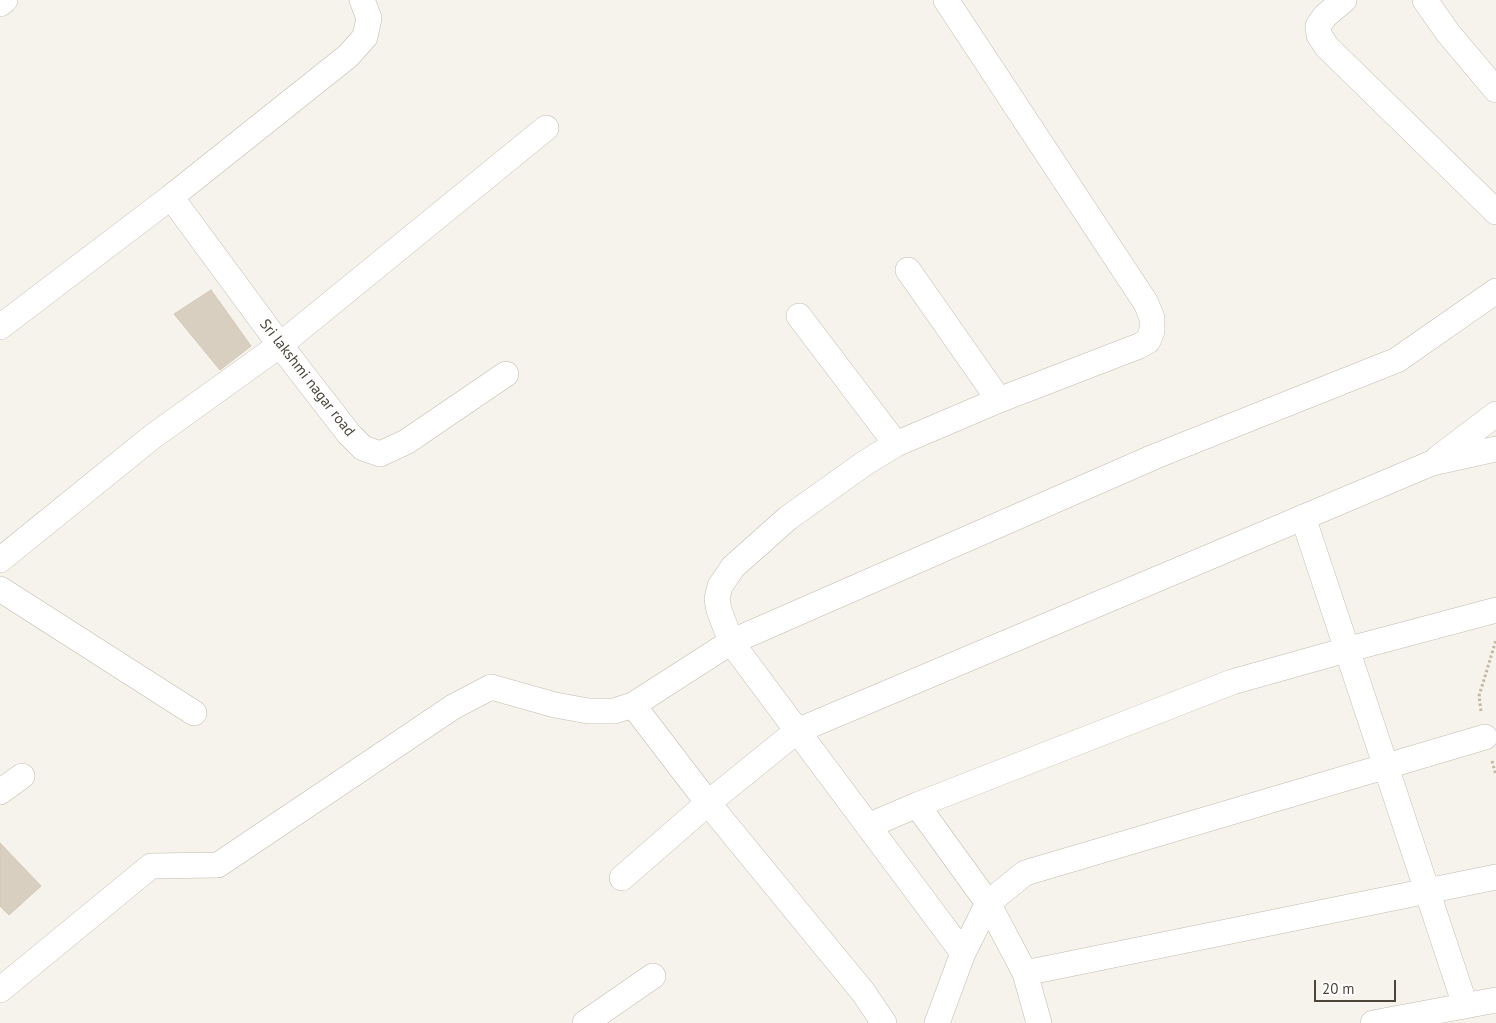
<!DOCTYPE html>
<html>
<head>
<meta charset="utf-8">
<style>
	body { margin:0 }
	#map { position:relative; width:1496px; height:1023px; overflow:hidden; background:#f6f3ec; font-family:"PT Sans",sans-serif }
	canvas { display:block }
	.scale { position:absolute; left:1314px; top:980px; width:82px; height:22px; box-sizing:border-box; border:2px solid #4b4439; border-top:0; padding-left:6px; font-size:15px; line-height:18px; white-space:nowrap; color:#4b4439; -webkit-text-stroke:4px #fff; paint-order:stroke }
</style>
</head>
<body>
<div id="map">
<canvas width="1496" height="1023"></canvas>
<div class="scale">20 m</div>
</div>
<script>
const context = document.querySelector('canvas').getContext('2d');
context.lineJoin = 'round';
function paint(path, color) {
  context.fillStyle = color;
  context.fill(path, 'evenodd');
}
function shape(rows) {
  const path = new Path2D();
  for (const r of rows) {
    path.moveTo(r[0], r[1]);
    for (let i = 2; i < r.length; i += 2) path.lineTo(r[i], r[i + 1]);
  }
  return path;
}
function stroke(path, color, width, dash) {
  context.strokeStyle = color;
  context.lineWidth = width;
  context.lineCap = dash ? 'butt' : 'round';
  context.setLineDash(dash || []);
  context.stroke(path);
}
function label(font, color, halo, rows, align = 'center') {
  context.font = font + ' "PT Sans",sans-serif';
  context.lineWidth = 4;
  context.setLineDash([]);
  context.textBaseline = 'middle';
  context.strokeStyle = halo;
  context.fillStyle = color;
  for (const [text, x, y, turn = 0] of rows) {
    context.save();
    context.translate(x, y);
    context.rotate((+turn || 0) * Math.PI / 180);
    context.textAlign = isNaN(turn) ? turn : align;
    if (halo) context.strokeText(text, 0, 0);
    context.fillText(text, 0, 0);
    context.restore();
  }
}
const building = shape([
	[211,290,251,346,220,370,174,314,211,290],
	[0,843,41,886,9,915,0,906,0,843]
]);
const path = shape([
	[1481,711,1479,696,1496,640],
	[1492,761,1496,775]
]);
const street = shape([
	[1344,0,1325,16,1318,26,1319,35,1327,47,1496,212],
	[1425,0,1448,33,1496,90],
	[0,4,5,0],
	[171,197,280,345,349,434,363,448,380,454,406,442,506,374],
	[908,270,999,400],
	[799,316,896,444],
	[0,327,171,197,348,56,365,37,369,18,362,0],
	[1438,458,1496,414],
	[1303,517,1465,1005],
	[0,560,152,437,280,345,546,128],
	[0,589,194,713],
	[0,792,22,776],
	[868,826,917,805],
	[622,878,708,803,797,731,1432,463,1496,449],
	[963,953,731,642,1156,456,1397,360,1496,291],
	[1025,973,1496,877],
	[0,990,151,866,218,865,453,707,491,687,555,705,588,711,614,711,633,705],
	[585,1023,653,976],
	[884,1023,863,992,708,803,633,705,731,642,719,610,717,599,720,586,733,567,788,518,865,463,896,444,999,400,1139,346,1148,341,1152,331,1152,318,1146,303,946,0],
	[937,1023,963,953,988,903,1025,873,1485,737],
	[1039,1023,1025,973,988,903,917,805,1232,682,1346,650,1496,610],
	[1373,1023,1496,1000]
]);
const streetNames = [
	["Sri lakshmi nagar road",307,378,52]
];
paint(building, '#d8cfc1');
stroke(building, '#d3c7b4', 1);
stroke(street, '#c2bbae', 26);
stroke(path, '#c4b79f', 3, [2.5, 2.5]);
stroke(street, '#fff', 25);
label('15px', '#4b4439', '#fff', streetNames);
</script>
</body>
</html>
